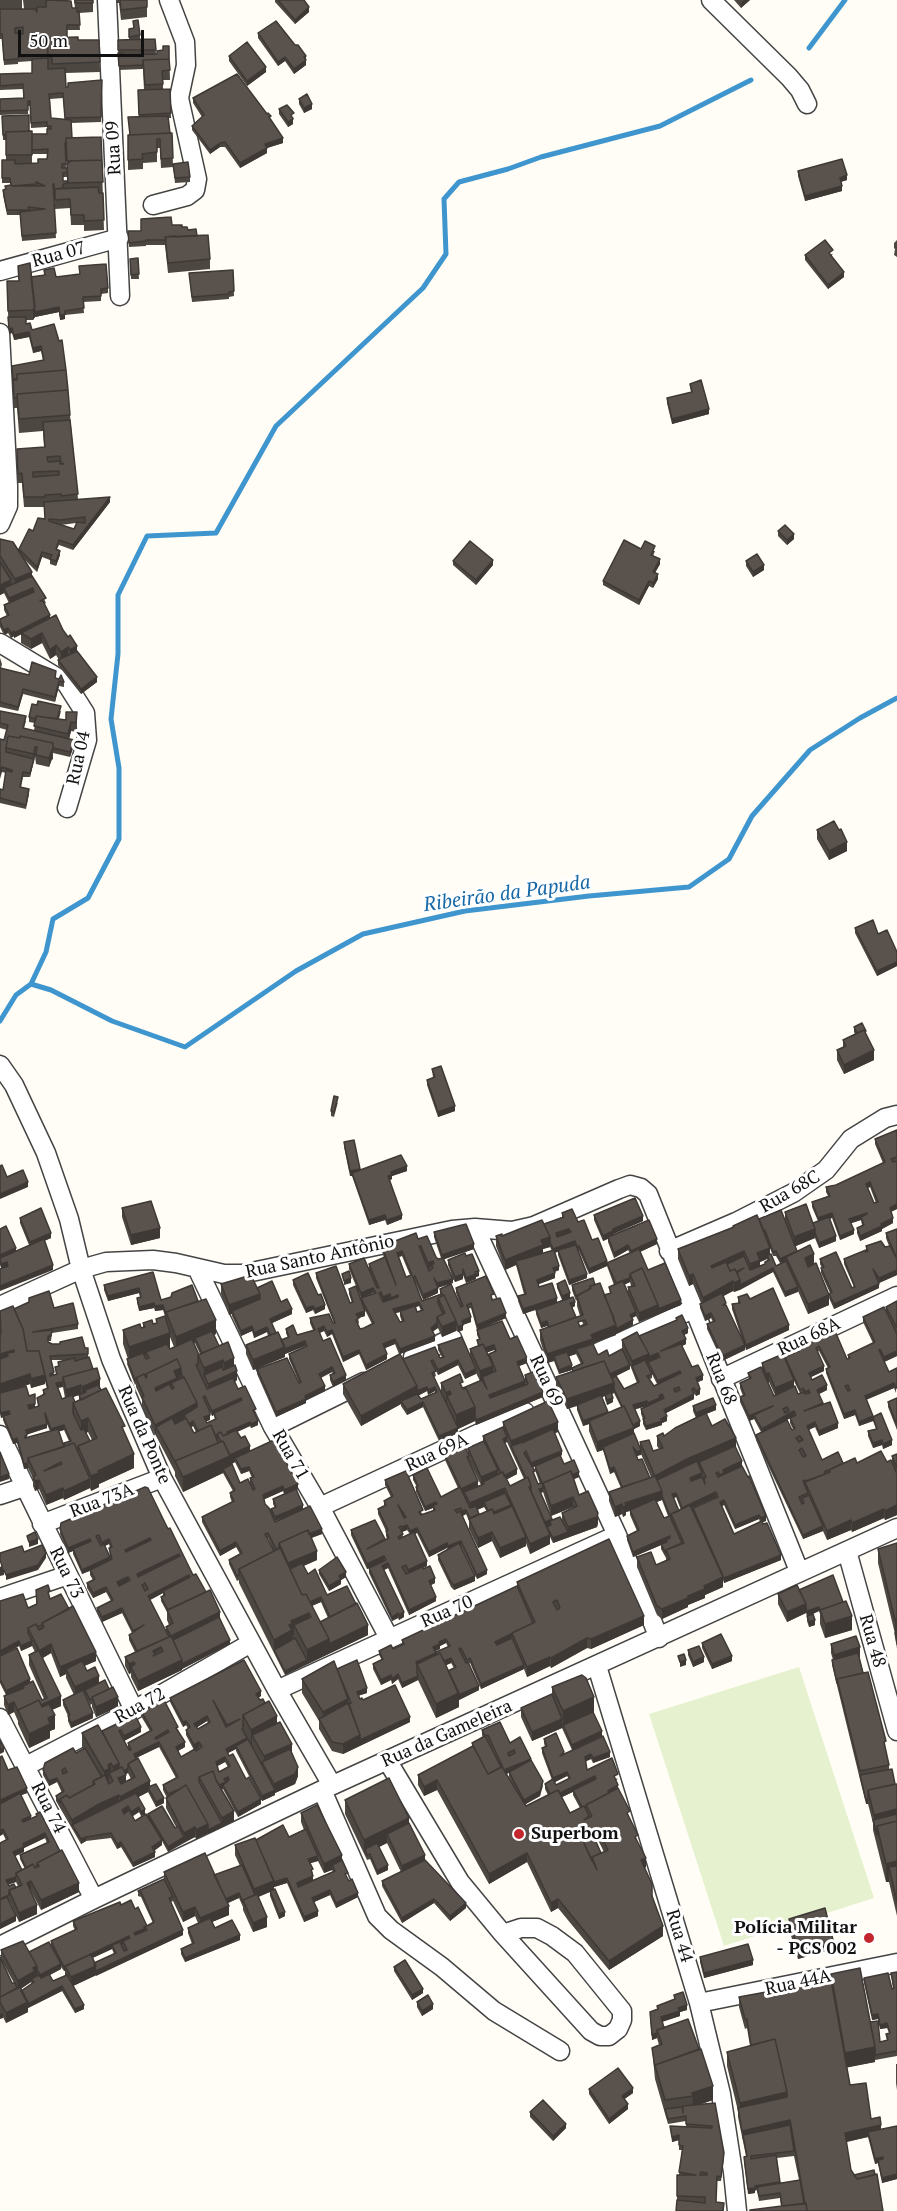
<!DOCTYPE html>
<html>
<head>
<meta charset="utf-8">
<style>
	body { margin:0 }
	#map { position:relative; width:897px; height:2211px; overflow:hidden; background:#fffdf5; font-family:"PT Serif",serif }
	canvas { display:block }
	.scale { position:absolute; left:18px; top:30px; width:126px; height:27px; box-sizing:border-box; border:3px solid #111; border-top:0; padding-left:8px; font-size:18px; line-height:21px; white-space:nowrap; color:#111; -webkit-text-stroke:4px #fff; paint-order:stroke }
</style>
</head>
<body>
<div id="map">
<canvas width="897" height="2211"></canvas>
<div class="scale">50 m</div>
</div>
<script>
const context = document.querySelector('canvas').getContext('2d');
context.lineJoin = 'round';
function paint(path, color) {
  context.fillStyle = color;
  context.fill(path, 'evenodd');
}
function shape(rows) {
  const path = new Path2D();
  for (const r of rows) {
    path.moveTo(r[0], r[1]);
    for (let i = 2; i < r.length; i += 2) path.lineTo(r[i], r[i + 1]);
  }
  return path;
}
function stroke(path, color, width, dash) {
  context.strokeStyle = color;
  context.lineWidth = width;
  context.lineCap = dash ? 'butt' : 'round';
  context.setLineDash(dash || []);
  context.stroke(path);
}
function label(font, color, halo, rows, align = 'center') {
  context.font = font + ' "PT Serif",serif';
  context.lineWidth = 6;
  context.setLineDash([]);
  context.textBaseline = 'middle';
  context.strokeStyle = halo;
  context.fillStyle = color;
  for (const [text, x, y, turn = 0] of rows) {
    context.save();
    context.translate(x, y);
    context.rotate((+turn || 0) * Math.PI / 180);
    context.textAlign = isNaN(turn) ? turn : align;
    if (halo) context.strokeText(text, 0, 0);
    context.fillText(text, 0, 0);
    context.restore();
  }
}
const pitch = shape([
	[799,1667,874,1898,724,1946,649,1714]
]);
const stream = shape([
	[809,48,845,0],
	[31,984,51,990,112,1021,185,1047,296,971,363,934,465,911,589,896,689,887,729,859,752,816,810,750,860,718,897,698],
	[0,1021,16,995,31,984,46,952,53,919,88,898,119,839,119,768,111,719,118,654,118,595,147,536,216,533,276,426,423,288,446,254,444,199,459,182,508,169,541,157,660,126,751,80]
]);
const minor = shape([
	[107,0,120,296],
	[711,0,789,77,800,90,807,104],
	[153,205,187,196,195,190,197,179,179,98,186,65,185,42,169,0],
	[0,271,119,238],
	[0,333,8,486,8,506,0,524],
	[0,643,66,683,85,713,87,740,67,808],
	[0,1065,14,1085,46,1153,69,1219,81,1269,111,1359,162,1478,277,1690,332,1785],
	[475,1228,617,1535,659,1638],
	[669,1251,736,1222,793,1193,826,1170,851,1139,885,1118,897,1115],
	[197,1268,273,1427,320,1507,389,1638],
	[0,1306,81,1269,106,1262,153,1260,176,1263,224,1274,242,1274,452,1230,475,1228,512,1231,534,1226,619,1189,630,1185,641,1188,648,1194,799,1571],
	[599,1352,693,1309],
	[413,1357,452,1338],
	[721,1379,897,1296],
	[273,1427,364,1382],
	[0,1435,134,1710],
	[0,1495,24,1487],
	[320,1507,525,1412],
	[42,1524,162,1478],
	[847,1551,897,1731],
	[0,1598,68,1575],
	[597,1666,699,2003,721,2094,733,2172,737,2211],
	[277,1690,617,1535],
	[0,1718,94,1899],
	[387,1760,460,1882,503,1934,591,2031,600,2036,609,2036,618,2029,622,2020,622,2011,575,1953,552,1936,537,1928,521,1928,503,1934],
	[26,1766,134,1710,251,1643],
	[322,1790,377,1916,391,1930,442,1967,494,2011,560,2051],
	[0,1946,94,1899,322,1790,897,1528],
	[699,2003,897,1963]
]);
const wall = shape([
	[0,0,22,0,22,9,24,9,23,0,68,0,72,8,75,8,74,0,93,0,93,12,79,13,80,30,67,30,67,37,78,40,99,40,100,72,65,73,66,87,102,80,101,122,71,123,72,138,101,137,104,230,84,231,84,225,71,225,70,208,55,209,54,189,53,189,56,238,22,241,20,215,7,215,3,195,3,190,6,189,10,185,10,183,2,183,2,160,6,160,6,140,3,140,2,116,29,131,32,139,47,134,47,127,31,128,30,106,28,106,28,114,0,115,0,99,23,98,23,89,0,90,0,74,32,73,32,61,18,62,18,64,4,65,2,39,0,39],
	[63,98,65,120,51,118,50,99],
	[65,148,66,148,67,168,66,168],
	[32,154,47,154,47,159,38,163,32,163],
	[63,177,67,177,67,181,63,181],
	[116,0,147,0,147,17,121,20,119,3,116,3],
	[275,0,304,0,309,12,295,24,275,2],
	[734,0,750,0,741,8],
	[129,29,140,35,140,40,155,39,156,54,157,54,169,46,170,80,163,80,163,89,170,89,171,118,168,118,170,133,172,133,173,167,161,168,160,148,157,148,157,162,143,163,143,169,128,170,128,135,130,135,128,117,139,117,138,90,144,90,143,69,119,70,118,40,129,40],
	[258,33,295,45,306,56,306,65,294,74,285,61,278,66,258,38],
	[229,56,266,72,247,86,229,61],
	[193,98,271,120,283,143,267,148,267,153,240,168,225,147,220,147,210,154,192,130,192,126,202,117,193,103],
	[299,99,312,109,304,113,299,104],
	[279,109,294,118,293,119,293,124,288,127,279,114],
	[173,164,190,177,190,182,175,183],
	[798,171,847,180,841,182,842,191,805,201,798,176],
	[172,225,182,227,197,236,210,259,210,269,168,273,165,245,146,245,146,246,129,247,128,231,141,231],
	[897,240,897,257,894,255,895,249,894,248,894,243],
	[833,254,831,256,844,277,828,289,805,260,805,255],
	[138,258,139,279,131,279,130,259],
	[79,266,108,288,108,293,101,294,101,301,83,302,84,313,65,315,65,319,60,320,59,312,35,317,33,320,26,320,26,324,32,330,54,324,70,415,78,499,110,502,73,550,59,545,57,549,60,555,56,566,50,564,50,560,42,557,37,572,24,559,46,603,44,604,50,619,63,630,97,682,81,694,58,665,58,660,59,660,56,655,50,659,42,643,31,649,21,643,21,634,14,638,14,636,11,638,8,633,4,635,0,627,0,619,7,616,4,610,4,605,9,603,4,593,0,595,0,539,19,551,19,549,33,531,45,518,44,507,24,507,22,483,18,483,17,449,44,447,43,431,19,433,17,408,14,408,12,371,43,361,41,351,33,353,29,337,14,340,12,333,9,334,7,291,19,281,31,277,44,275,44,270,56,277,80,275],
	[76,523,77,523,74,529,61,525],
	[233,270,234,296,229,297,229,299,192,302,189,273],
	[690,384,709,414,672,424,667,403,667,398,691,392],
	[778,531,794,539,787,545,778,536],
	[641,549,655,551,653,556,660,564,655,573,658,579,653,588,649,586,639,605,603,585,603,581],
	[453,561,493,565,476,585,453,565],
	[746,561,764,570,753,577,746,566],
	[0,658,2,664,1,668,29,675,56,678,64,682,64,687,59,686,55,702,23,694,18,711,0,707],
	[0,711,26,721,24,728,34,731,35,723,29,722,29,717,61,711,59,719,77,722,76,732,71,731,69,739,74,745,70,757,53,753,53,760,52,759,49,767,36,764,35,756,30,777,23,777,21,788,29,794,26,809,0,803,0,789,3,790,6,773,2,772,0,779,0,739,4,740,7,730,0,728],
	[817,830,847,851,829,860,817,839],
	[855,928,878,934,897,952,897,966,877,976,855,933],
	[854,1027,866,1034,874,1060,844,1074,837,1060,837,1050,843,1047,843,1040,855,1034,854,1032],
	[432,1069,455,1111,438,1117,427,1085,427,1080,433,1078],
	[338,1102,334,1117,331,1116,331,1111],
	[897,1130,897,1209,891,1212,893,1223,882,1229,882,1231,860,1241,857,1233,857,1228,862,1225,861,1220,851,1223,854,1234,840,1240,832,1218,829,1219,836,1241,819,1248,815,1238,795,1246,797,1251,814,1264,829,1305,808,1314,798,1291,785,1297,773,1272,734,1292,733,1291,723,1296,726,1307,743,1342,732,1309,732,1304,738,1303,738,1297,750,1299,789,1330,746,1350,745,1347,745,1350,722,1361,707,1329,707,1324,713,1322,711,1318,705,1321,700,1308,700,1304,701,1303,693,1284,689,1286,678,1259,678,1249,733,1227,733,1226,759,1219,785,1220,785,1212,813,1223,818,1221,812,1207,812,1202,828,1196,826,1192,826,1187,836,1185,883,1163,875,1144,875,1139],
	[870,1187,876,1203,874,1203,867,1188],
	[770,1248,773,1256,776,1256,780,1263,786,1261,776,1266,770,1254],
	[767,1259,768,1261,765,1262,765,1264,760,1266,760,1262],
	[344,1142,360,1170,407,1171,392,1176,392,1179,390,1180,402,1219,387,1225,385,1220,369,1225,352,1176,350,1176,344,1147],
	[122,1208,160,1238,131,1245,122,1217],
	[562,1213,578,1222,592,1240,607,1263,630,1253,628,1250,614,1258,608,1242,608,1239,603,1241,594,1220,594,1215,643,1221,613,1234,613,1235,657,1244,640,1252,648,1270,681,1305,639,1322,636,1316,632,1318,633,1325,616,1334,616,1335,593,1344,598,1355,609,1356,627,1359,622,1350,622,1340,639,1336,676,1320,676,1318,688,1333,684,1335,686,1344,682,1346,692,1367,703,1380,697,1382,700,1394,696,1396,694,1393,693,1393,694,1399,666,1413,667,1421,662,1423,662,1425,646,1430,643,1424,643,1419,641,1414,641,1409,647,1406,635,1409,640,1426,634,1429,634,1433,640,1447,640,1442,653,1451,659,1449,657,1446,657,1436,664,1436,696,1418,693,1411,693,1406,716,1410,706,1414,712,1426,736,1448,742,1466,766,1521,762,1522,781,1560,724,1583,723,1580,723,1587,705,1595,705,1598,688,1605,688,1607,662,1619,657,1615,637,1567,637,1557,656,1565,666,1560,666,1558,661,1549,661,1545,633,1557,627,1540,627,1536,637,1531,630,1515,630,1511,626,1512,626,1515,623,1517,622,1514,615,1517,609,1501,609,1492,621,1488,614,1472,610,1474,603,1450,597,1452,589,1431,589,1424,583,1426,577,1410,577,1406,567,1409,556,1386,556,1377,572,1371,572,1370,559,1374,554,1361,547,1363,540,1340,540,1330,548,1328,547,1326,541,1328,536,1314,536,1310,545,1307,523,1314,518,1301,518,1296,524,1294,516,1265,505,1270,496,1246,496,1236,502,1236,544,1224,562,1217],
	[550,1247,552,1251,543,1253,543,1249],
	[578,1251,579,1251,589,1274,607,1266,614,1285,609,1287,610,1293,604,1295,595,1285,572,1285,572,1290,576,1301,577,1300,577,1306,580,1316,576,1317,572,1308,575,1306,570,1297,557,1284,557,1288,562,1300,557,1302,539,1287,538,1284,555,1278,555,1272,559,1270,554,1253,558,1252,558,1255,569,1285,587,1278],
	[630,1282,631,1286,628,1287,628,1292,624,1285],
	[582,1321,583,1324,579,1326,578,1322],
	[576,1354,581,1364,572,1368,569,1356],
	[630,1365,637,1383,624,1389,616,1376,630,1369],
	[652,1374,657,1384,654,1386,650,1379,652,1378],
	[614,1393,621,1407,608,1413,602,1397,605,1396,605,1399,607,1405,613,1402,612,1394],
	[641,1454,651,1477,650,1478,638,1460,637,1456],
	[676,1497,681,1510,679,1511,674,1498],
	[716,1497,693,1508,693,1511,692,1508],
	[662,1500,668,1516,664,1518,657,1502],
	[724,1505,735,1529,759,1519,760,1522,734,1534,722,1506],
	[20,1218,51,1238,44,1241,53,1270,1,1268,0,1265,0,1229,16,1251,29,1245,20,1223],
	[897,1229,897,1275,879,1283,879,1288,834,1309,829,1298,830,1293,821,1273,821,1268,822,1268,820,1264,820,1259,852,1288,854,1287,844,1264,844,1259,866,1252,866,1246,885,1247,889,1246,886,1238,886,1233],
	[434,1232,474,1249,444,1259,453,1278,448,1265,448,1260,479,1276,476,1277,476,1279,466,1283,463,1275,463,1279,455,1282,453,1279,453,1283,437,1288,438,1293,423,1300,415,1281,422,1301,440,1294,440,1289,461,1307,456,1293,456,1288,494,1299,492,1299,506,1318,477,1330,471,1308,468,1309,471,1322,463,1325,463,1330,458,1332,456,1330,456,1331,442,1337,438,1328,433,1331,435,1341,400,1354,403,1359,440,1358,442,1357,438,1350,438,1345,470,1355,470,1349,478,1346,477,1340,479,1339,477,1335,477,1330,510,1339,527,1363,519,1366,525,1380,525,1375,543,1397,476,1425,475,1421,458,1429,458,1433,439,1441,423,1407,407,1415,401,1406,401,1404,361,1426,343,1394,343,1384,399,1354,395,1344,385,1348,387,1359,366,1370,359,1354,343,1362,332,1334,327,1337,324,1331,320,1333,323,1341,346,1380,333,1387,330,1380,330,1375,333,1374,332,1372,321,1378,325,1391,306,1400,306,1403,276,1417,257,1374,257,1369,299,1382,289,1359,289,1354,305,1347,305,1346,285,1354,285,1357,253,1370,246,1354,246,1345,268,1336,267,1332,254,1338,252,1331,241,1336,232,1316,232,1314,229,1315,221,1294,221,1284,257,1288,281,1302,292,1314,272,1323,276,1333,281,1340,288,1338,286,1333,286,1329,297,1335,313,1330,310,1323,310,1318,334,1323,316,1278,316,1273,350,1303,352,1303,349,1294,349,1289,361,1302,361,1298,374,1294,373,1293,361,1298,349,1269,349,1264,369,1269,369,1264,384,1258,382,1251,382,1246,418,1239,438,1259,441,1258,434,1237],
	[402,1256,410,1275,406,1277,399,1257],
	[362,1304,372,1324,364,1328,360,1329,357,1324,359,1323,358,1318,365,1316],
	[419,1306,421,1311,417,1312,416,1307],
	[400,1312,400,1316,402,1322,400,1322,395,1313],
	[494,1350,495,1352,489,1357,487,1352],
	[433,1365,438,1375,458,1365,465,1379,476,1373,480,1381,463,1388,441,1383,441,1392,434,1377,436,1376],
	[427,1391,428,1395,435,1391,435,1393,421,1399,418,1396],
	[153,1272,161,1300,198,1301,216,1334,214,1335,219,1346,234,1365,237,1380,235,1382,238,1389,256,1413,254,1414,258,1425,251,1428,250,1426,237,1432,241,1438,250,1451,298,1489,297,1490,303,1510,275,1521,275,1522,322,1534,311,1538,317,1560,303,1566,308,1574,327,1595,368,1635,285,1675,239,1583,239,1580,237,1581,229,1564,229,1560,240,1554,236,1547,220,1556,202,1522,202,1517,232,1502,230,1497,230,1493,233,1491,223,1473,183,1492,175,1476,175,1472,156,1436,156,1434,155,1435,142,1407,142,1400,136,1387,136,1384,135,1385,127,1364,128,1359,123,1344,123,1330,141,1328,143,1327,143,1323,153,1324,156,1323,156,1319,165,1316,163,1310,155,1311,154,1308,139,1311,137,1302,137,1298,140,1297,139,1293,108,1301,104,1290,104,1285],
	[170,1337,174,1347,170,1349,169,1347,170,1347],
	[194,1343,195,1343,200,1354,199,1355],
	[207,1405,212,1416,214,1415,215,1420,207,1423,206,1421,210,1420],
	[193,1426,196,1432,194,1433,191,1428],
	[235,1462,241,1474,249,1471,252,1478,250,1478,250,1483,240,1483,230,1465],
	[283,1491,284,1494,273,1499,273,1504,275,1508,271,1509,271,1513,265,1504,264,1499],
	[267,1538,268,1538,274,1551],
	[321,1602,328,1618,320,1622,312,1606],
	[293,1280,325,1309,315,1314,313,1310,306,1313,293,1285],
	[29,1298,54,1308,78,1324,78,1329,52,1333,51,1341,48,1341,48,1342,52,1344,88,1348,88,1357,100,1388,125,1433,134,1468,99,1484,99,1487,91,1491,90,1488,64,1500,63,1498,46,1505,39,1489,35,1491,33,1486,33,1478,28,1468,24,1469,17,1443,13,1444,3,1420,3,1417,1,1418,0,1414,0,1311,14,1309,29,1302],
	[51,1360,68,1360,58,1362,58,1366,55,1367,56,1375,54,1375],
	[45,1381,47,1389,43,1390,43,1394,37,1398,38,1407,35,1407,29,1396,11,1390,30,1384,31,1388,45,1384],
	[63,1387,65,1398,62,1399,57,1388],
	[79,1395,79,1400,75,1402,73,1397],
	[47,1424,50,1431,27,1438,27,1434,47,1428],
	[64,1430,69,1441,64,1443,64,1446,59,1431],
	[88,1432,92,1440,90,1441,86,1433],
	[897,1301,897,1356,884,1362,889,1372,897,1368,896,1393,894,1388,866,1400,873,1421,859,1426,855,1415,844,1419,826,1373,826,1369,828,1368,819,1351,817,1352,824,1371,811,1377,812,1380,827,1390,819,1394,823,1405,838,1428,819,1436,815,1427,809,1430,822,1460,843,1464,892,1461,892,1456,897,1454,897,1515,885,1520,884,1518,852,1532,851,1530,827,1540,823,1531,803,1539,756,1440,756,1435,761,1432,754,1419,749,1421,740,1402,740,1397,743,1396,740,1388,740,1383,749,1379,748,1373,762,1368,762,1363,785,1357,797,1352,797,1349,835,1331,847,1359,848,1359,848,1355,873,1343,863,1322,863,1317,886,1310,886,1307],
	[794,1381,800,1393,798,1394,794,1386],
	[769,1382,775,1395,774,1396,768,1383],
	[794,1416,790,1418,790,1423,793,1429,792,1430,785,1421],
	[897,1398,897,1430,888,1407,888,1402],
	[873,1417,892,1445,883,1449,882,1445,873,1448,868,1436,868,1431,876,1429,873,1421],
	[503,1422,558,1432,554,1433,562,1455,560,1456,564,1464,579,1477,574,1479,579,1495,598,1523,597,1527,553,1543,550,1537,550,1544,530,1554,526,1543,526,1546,500,1558,492,1541,478,1548,469,1529,469,1521,466,1514,463,1516,487,1574,477,1579,461,1546,475,1581,454,1590,451,1587,438,1560,438,1555,448,1550,447,1548,429,1557,417,1533,415,1534,427,1566,423,1568,435,1583,431,1585,436,1601,409,1615,388,1568,384,1570,404,1617,399,1620,398,1618,392,1621,369,1573,369,1568,384,1561,367,1569,351,1535,351,1530,385,1540,387,1539,386,1536,386,1531,378,1514,378,1509,384,1506,384,1501,391,1497,385,1485,385,1480,423,1514,433,1511,433,1508,425,1511,416,1492,416,1487,417,1487,413,1480,413,1475,441,1497,458,1488,445,1460,445,1455,468,1454,468,1448,483,1441,483,1436,503,1427],
	[507,1442,524,1479,510,1486,506,1480,517,1474,505,1443],
	[469,1461,481,1485,478,1486],
	[535,1466,535,1470,540,1484,538,1484,532,1467],
	[543,1492,551,1516,573,1507,574,1508,562,1513,562,1519,552,1520,540,1493],
	[484,1507,487,1512,479,1515,477,1510],
	[407,1530,410,1534,403,1537,402,1532],
	[145,1487,193,1575,220,1618,230,1644,182,1669,182,1670,138,1691,131,1677,131,1673,129,1674,125,1666,125,1657,135,1652,129,1640,129,1635,132,1633,122,1613,102,1622,97,1613,97,1608,111,1601,106,1592,93,1598,87,1588,87,1583,93,1580,90,1575,90,1571,82,1574,73,1554,73,1551,68,1553,60,1534,61,1523],
	[109,1544,110,1548,109,1548,110,1556,105,1546],
	[163,1593,163,1596,161,1597,161,1601,167,1612,167,1620,169,1625,166,1627,166,1632,150,1600],
	[897,1543,897,1649,895,1634,878,1563,878,1549],
	[319,1570,346,1577,341,1580,341,1584,329,1591,319,1574],
	[517,1582,644,1625,591,1649,587,1648,551,1668,550,1666,527,1677,524,1669,481,1689,470,1663,468,1664,479,1690,459,1700,459,1707,436,1718,418,1680,402,1688,398,1679,392,1684,391,1680,381,1685,373,1669,373,1664,382,1660,379,1655,379,1651,393,1649,402,1645,402,1640,517,1587],
	[446,1643,448,1647,436,1652,436,1656,435,1651,440,1649,440,1646],
	[451,1663,454,1668,448,1671,446,1665],
	[36,1590,50,1596,49,1596,50,1599,69,1609,96,1661,84,1666,87,1671,99,1683,118,1707,96,1717,92,1707,92,1704,90,1705,85,1694,85,1692,84,1693,93,1718,71,1728,68,1721,68,1716,63,1705,63,1700,74,1695,66,1678,66,1674,60,1677,51,1653,43,1658,61,1706,52,1710,55,1729,50,1731,50,1738,29,1748,18,1724,18,1721,14,1712,8,1715,4,1705,4,1696,6,1695,0,1683,0,1601,28,1608,36,1604],
	[19,1646,21,1651,32,1646,35,1652,29,1655,29,1665,44,1699,42,1700,30,1683,5,1653],
	[799,1590,852,1630,825,1638,820,1624,820,1614,819,1611,813,1614,815,1625,809,1627,807,1621,807,1616,806,1613,787,1622,778,1604,778,1594],
	[702,1643,732,1661,712,1669,702,1648],
	[831,1644,860,1657,859,1657,886,1751,889,1765,889,1769,895,1784,897,1785,897,1916,889,1882,886,1882,873,1830,873,1823,868,1804,866,1804,832,1665,832,1660,833,1660,831,1653],
	[688,1650,704,1662,693,1667,688,1655],
	[337,1669,367,1693,358,1696,360,1699,363,1700,410,1722,343,1754,332,1751,319,1729,319,1721,302,1693,302,1679],
	[552,1687,594,1714,602,1736,572,1750,562,1728,532,1741,521,1717,521,1708,552,1696],
	[261,1696,258,1698,277,1723,292,1753,298,1776,295,1784,275,1793,275,1795,262,1801,236,1751,236,1749,228,1753,261,1804,238,1817,223,1789,221,1789,234,1821,208,1834,208,1833,196,1839,195,1837,168,1852,162,1841,162,1845,154,1851,155,1857,133,1867,121,1847,117,1849,111,1838,86,1841,81,1844,56,1801,56,1796,62,1793,57,1782,49,1786,43,1775,43,1770,83,1749,82,1747,82,1733,102,1732,135,1715,141,1732,124,1741,128,1748,128,1743,150,1731,141,1716,141,1711,178,1730,185,1747,178,1751,181,1757,194,1750,186,1735,186,1730,188,1729,186,1725,183,1727,170,1702,170,1698],
	[207,1721,208,1723,198,1729,196,1728],
	[159,1747,176,1778,163,1785,163,1790,167,1798,166,1798,166,1808,176,1827,175,1828,148,1814,148,1818,135,1821,133,1816,139,1812,141,1816,145,1814,138,1797,148,1792,156,1807,164,1803,150,1786,136,1758],
	[225,1762,228,1767,219,1772,217,1766],
	[128,1773,131,1779,126,1782,126,1774],
	[482,1730,510,1743,531,1760,543,1786,540,1796,524,1805,526,1806,548,1795,545,1789,545,1784,552,1780,542,1753,542,1748,545,1747,544,1743,544,1739,564,1754,603,1736,610,1757,593,1763,591,1759,585,1761,587,1770,618,1779,616,1780,618,1789,630,1819,646,1867,645,1868,663,1936,609,1970,558,1908,551,1912,527,1862,489,1884,437,1790,424,1796,418,1785,418,1775,472,1747,472,1743,483,1738,482,1735],
	[509,1773,509,1777,522,1801,506,1774],
	[567,1776,569,1779,556,1785,555,1782],
	[573,1792,573,1795,580,1808,570,1813,562,1797],
	[597,1838,604,1852,601,1853,595,1839],
	[8,1770,27,1793,21,1795,31,1819,36,1816,36,1814,79,1892,41,1910,31,1891,37,1914,19,1922,9,1900,16,1921,0,1929,6,1840,3,1834,0,1836],
	[45,1838,47,1843,20,1855,20,1859,25,1869,22,1870,15,1856,24,1852,24,1848],
	[16,1882,18,1886,16,1888,9,1886,8,1885],
	[389,1778,425,1860,466,1908,450,1921,434,1903,402,1923,382,1886,382,1881,401,1872,387,1843,379,1847,388,1870,377,1875,370,1859,367,1860,345,1814,345,1800],
	[301,1813,342,1860,347,1878,358,1897,336,1908,330,1895,314,1902,318,1916,304,1922,287,1883,274,1887,274,1885,274,1889,285,1916,279,1919,270,1896,270,1892,258,1897,267,1927,253,1932,243,1910,243,1907,239,1898,227,1903,229,1915,212,1922,215,1928,240,1940,185,1962,181,1954,181,1949,192,1944,188,1933,188,1928,198,1923,195,1916,183,1922,173,1901,171,1902,183,1935,73,1986,84,2009,75,2013,62,1991,28,2008,28,2012,6,2023,3,2017,0,2019,0,1957,1,1959,1,1950,29,1952,51,1946,51,1941,75,1930,73,1926,73,1921,121,1905,135,1909,147,1926,153,1923,141,1897,138,1896,138,1891,164,1879,164,1872,214,1875,240,1866,235,1855,235,1845,256,1840,289,1837,304,1830,301,1822],
	[318,1861,324,1873,332,1870,333,1872,313,1880,313,1874,310,1863],
	[112,1949,114,1954,94,1963,92,1958],
	[2,1961,14,1983,12,1983],
	[61,1967,64,1971,65,1971,65,1976,53,1981,50,1975,61,1969],
	[31,1982,32,1984,21,1991,21,1989],
	[789,1919,833,1949,798,1959,789,1929],
	[700,1957,753,1965,704,1978,700,1962],
	[394,1967,423,1993,412,2000,394,1971],
	[897,1972,897,2056,875,2060,875,2062,847,2067,850,2085,871,2119,881,2129,897,2126,897,2179,882,2183,878,2163,875,2164,868,2137,847,2142,781,2207,780,2198,759,2201,757,2190,755,2191,755,2193,748,2194,744,2162,744,2157,746,2156,738,2117,738,2111,727,2066,727,2052,750,2046,747,2028,745,2029,739,2007,739,1997,831,1980,831,1974,870,2022,880,2042,887,2041,886,2034,889,2033,887,2028,880,2029,878,2019,872,2020,864,1983,864,1978,892,1989,893,1988,891,1973],
	[794,2156,799,2180,780,2183,777,2158],
	[674,1995,687,2010,680,2012,680,2016,662,2022,664,2028,713,2100,701,2104,715,2103,724,2158,721,2181,717,2181,716,2202,724,2211,677,2201,677,2175,679,2175,682,2150,679,2150,679,2140,672,2142,670,2126,686,2127,686,2121,668,2124,655,2079,652,2048,659,2045,657,2038,652,2040,650,2017,657,2009,657,2006,674,1999],
	[417,2002,433,2009,422,2016,417,2007],
	[896,2064,897,2064,897,2090,896,2083],
	[589,2089,633,2093,624,2099,628,2109,609,2124,589,2094],
	[530,2112,566,2128,553,2141,530,2117]
]);
const shadedWall = shape([
	[744,0,750,0,741,8,741,3],
	[309,7,309,12,295,24,295,20],
	[306,56,306,65,294,74,294,69],
	[285,57,285,61,278,66,278,62],
	[266,67,266,72,247,86,247,81],
	[312,104,312,109,304,113,304,108],
	[293,119,293,124,288,127,288,122],
	[283,138,283,143,267,148,267,153,240,168,240,163,265,144],
	[220,143,220,147,210,154,210,150],
	[847,175,847,180,840,182,840,178],
	[842,186,842,191,805,201,805,196],
	[844,272,844,277,828,289,828,285],
	[35,307,59,307,59,312,35,317,33,320,33,310],
	[65,314,65,319,60,320,60,316],
	[12,328,12,333,9,334,9,329],
	[29,332,29,337,14,340,14,335],
	[41,346,41,351,33,353,33,348],
	[709,409,709,414,672,424,672,419],
	[110,497,110,502,73,550,73,545],
	[794,534,794,539,787,545,787,540],
	[60,551,60,555,56,566,56,561],
	[42,552,42,557,37,572,37,567],
	[660,559,660,564,653,576,653,572],
	[493,560,493,565,476,585,476,580],
	[764,565,764,570,753,577,753,572],
	[32,572,32,581,15,588,15,579],
	[658,574,658,579,653,588,653,583],
	[11,580,11,590,4,588,4,593,0,595,0,585],
	[649,581,649,586,639,605,639,600],
	[33,588,33,593,9,603,9,598],
	[50,615,50,620,14,638,14,633],
	[8,628,8,633,4,635,4,630],
	[14,631,14,636,11,638,11,633],
	[42,633,42,643,31,649,31,639],
	[56,645,56,655,50,659,50,650],
	[77,646,77,656,70,660,70,650],
	[68,647,68,657,61,662,61,652],
	[97,677,97,682,81,694,81,689],
	[59,681,59,686,55,702,55,697],
	[23,689,23,694,18,711,18,707],
	[71,722,71,731,68,743,68,734],
	[74,740,74,745,70,757,70,752],
	[35,747,35,756,30,777,30,773],
	[52,750,52,759,49,767,49,758],
	[847,842,847,851,829,860,829,851],
	[897,962,897,966,877,976,877,971],
	[874,1050,874,1060,844,1074,844,1065],
	[455,1106,455,1111,438,1117,438,1112],
	[407,1166,407,1171,392,1176,392,1179,388,1181,388,1176,391,1172],
	[360,1169,360,1174,352,1173,352,1176,350,1176,350,1171],
	[28,1182,28,1187,0,1199,0,1194],
	[870,1182,870,1187,866,1189,866,1184],
	[897,1204,897,1209,890,1212,890,1208],
	[832,1213,832,1218,818,1223,818,1218],
	[867,1213,867,1218,861,1217,861,1220,849,1224,849,1219],
	[385,1215,385,1220,369,1225,369,1220],
	[402,1215,402,1219,387,1225,387,1220],
	[643,1216,643,1221,613,1234,613,1236,603,1241,603,1236,613,1229],
	[893,1218,893,1223,882,1229,882,1231,860,1241,860,1236],
	[160,1228,160,1238,131,1245,131,1235],
	[569,1229,569,1233,556,1238,556,1233],
	[815,1229,815,1238,794,1247,794,1237],
	[854,1230,854,1234,840,1240,840,1236],
	[51,1233,51,1238,30,1247,30,1242],
	[836,1236,836,1241,819,1248,819,1243],
	[550,1237,550,1247,543,1249,543,1254,516,1261,516,1265,505,1270,505,1260,541,1240],
	[657,1239,657,1244,631,1256,631,1251],
	[575,1241,575,1246,553,1253,553,1249],
	[474,1244,474,1249,442,1260,442,1255],
	[628,1245,628,1250,614,1258,614,1253],
	[16,1248,16,1253,0,1260,0,1255],
	[770,1248,770,1258,767,1255,767,1259,760,1262,760,1270,750,1274,750,1264,757,1253],
	[402,1251,402,1256,397,1257,397,1253],
	[744,1251,744,1261,711,1276,711,1266],
	[814,1254,814,1264,805,1268,805,1258],
	[786,1257,786,1261,780,1263,780,1259],
	[433,1261,433,1266,428,1268,428,1263],
	[607,1261,607,1266,589,1274,589,1269],
	[7,1262,7,1267,1,1269,1,1264],
	[53,1265,53,1270,0,1291,0,1286],
	[559,1266,559,1270,553,1272,553,1268],
	[773,1268,773,1272,740,1290,740,1285],
	[897,1270,897,1275,879,1283,879,1278],
	[479,1271,479,1276,476,1277,476,1279,466,1283,466,1278],
	[555,1273,555,1278,537,1285,537,1280],
	[463,1274,463,1279,455,1282,455,1277],
	[587,1274,587,1278,569,1285,569,1280],
	[693,1274,693,1284,689,1286,689,1276],
	[351,1278,351,1283,344,1285,344,1281],
	[630,1278,630,1282,616,1288,616,1283],
	[453,1279,453,1283,437,1288,437,1283],
	[740,1280,740,1290,734,1292,734,1283],
	[733,1281,733,1291,703,1307,703,1298],
	[879,1284,879,1288,834,1309,834,1304],
	[798,1287,798,1292,785,1297,785,1292],
	[139,1288,139,1293,108,1301,108,1296],
	[373,1288,373,1293,361,1298,361,1293],
	[438,1288,438,1293,423,1300,423,1295],
	[570,1293,570,1298,562,1301,562,1296],
	[260,1294,260,1304,232,1311,232,1314,229,1315,229,1305],
	[390,1294,390,1299,383,1302,383,1297],
	[829,1295,829,1305,808,1314,808,1304],
	[557,1298,557,1302,523,1314,523,1309],
	[681,1300,681,1305,639,1322,639,1313,658,1305],
	[419,1302,419,1306,393,1314,393,1309],
	[575,1302,575,1306,570,1308,570,1303],
	[154,1303,154,1308,139,1311,139,1307],
	[163,1305,163,1310,155,1311,155,1306],
	[325,1305,325,1309,315,1314,315,1309],
	[313,1306,313,1310,306,1313,306,1308],
	[292,1309,292,1314,270,1324,270,1319],
	[365,1311,365,1316,356,1319,356,1314],
	[636,1312,636,1316,630,1319,630,1315],
	[506,1313,506,1318,477,1330,477,1325],
	[711,1313,711,1318,705,1321,705,1316],
	[471,1317,471,1322,462,1325,462,1321],
	[216,1320,216,1334,197,1342,195,1338,195,1343,176,1351,176,1337],
	[633,1320,633,1325,616,1334,616,1335,576,1349,576,1354,556,1361,554,1356,554,1361,547,1363,547,1354,591,1335,616,1325],
	[456,1321,456,1331,442,1337,442,1327],
	[547,1321,547,1326,541,1328,541,1323],
	[437,1323,438,1328,431,1333,431,1328],
	[463,1325,463,1330,458,1332,458,1327],
	[789,1325,789,1330,746,1350,746,1345],
	[252,1326,252,1331,241,1336,241,1331],
	[324,1326,324,1331,318,1333,318,1329],
	[267,1327,267,1332,254,1338,254,1333],
	[688,1328,688,1333,682,1336,682,1331],
	[332,1330,332,1334,327,1337,327,1332],
	[170,1333,170,1347,148,1355,146,1352,146,1355,129,1362,129,1347],
	[435,1336,435,1341,400,1354,400,1349],
	[395,1339,395,1344,383,1349,383,1344],
	[686,1339,686,1344,661,1356,661,1351],
	[305,1341,305,1346,285,1354,285,1357,253,1370,253,1360,285,1347],
	[494,1345,494,1350,481,1355,481,1350],
	[745,1345,745,1350,722,1361,722,1356],
	[14,1350,14,1360,8,1356,7,1353,7,1361,0,1363,0,1354],
	[359,1350,359,1354,343,1362,343,1357],
	[897,1351,897,1356,884,1362,884,1357],
	[658,1353,658,1358,634,1370,632,1366,632,1361,649,1354],
	[387,1354,387,1359,366,1370,366,1365],
	[234,1358,234,1372,237,1371,237,1380,208,1393,208,1384,224,1377,224,1363],
	[527,1358,527,1363,517,1367,517,1362],
	[223,1360,223,1374,204,1375,204,1383,204,1368],
	[458,1360,458,1365,438,1375,438,1370],
	[572,1365,572,1370,559,1374,559,1370],
	[630,1365,630,1369,608,1380,608,1375],
	[493,1366,493,1375,482,1377,482,1380,480,1381,480,1371],
	[824,1366,824,1371,809,1378,809,1373],
	[332,1367,332,1372,319,1378,319,1374],
	[181,1368,181,1377,177,1379,177,1387,171,1383,171,1390,155,1398,155,1388,174,1371],
	[476,1369,476,1374,465,1379,465,1374],
	[680,1371,680,1376,658,1386,658,1381],
	[769,1373,769,1382,766,1383,766,1374],
	[30,1374,30,1384,0,1394,0,1384],
	[45,1375,45,1384,31,1388,31,1379],
	[346,1375,346,1380,333,1387,333,1382],
	[703,1375,703,1380,696,1383,696,1378],
	[100,1379,100,1388,85,1390,85,1395,82,1396,82,1387],
	[794,1380,794,1390,775,1398,775,1388],
	[525,1381,525,1385,489,1400,489,1395],
	[63,1382,63,1387,56,1388,56,1383],
	[614,1383,614,1393,567,1409,567,1399],
	[894,1383,894,1388,865,1400,865,1396],
	[81,1385,81,1394,66,1400,66,1390],
	[827,1385,827,1390,817,1395,817,1390],
	[325,1386,325,1391,306,1400,306,1403,276,1417,276,1412,305,1396],
	[417,1386,417,1396,401,1401,401,1404,361,1426,361,1416],
	[427,1387,427,1391,417,1396,417,1391],
	[435,1387,435,1391,428,1395,428,1390],
	[700,1389,700,1394,696,1396,696,1391],
	[450,1391,450,1401,447,1396,447,1406,446,1407,446,1393],
	[543,1392,543,1397,476,1425,476,1420],
	[662,1394,662,1399,648,1408,648,1403],
	[694,1394,694,1399,664,1414,664,1410],
	[241,1398,241,1403,214,1413,214,1415,212,1416,212,1411],
	[613,1398,613,1402,607,1405,607,1400],
	[647,1401,647,1406,633,1410,633,1405],
	[423,1402,423,1407,407,1415,407,1410],
	[197,1403,197,1412,184,1415,184,1419,159,1433,156,1427,156,1434,155,1435,155,1425],
	[35,1404,35,1409,28,1410,28,1405],
	[716,1405,716,1410,696,1418,696,1413],
	[773,1406,754,1415,754,1419,749,1421,749,1416],
	[475,1407,475,1421,458,1429,458,1433,439,1441,439,1436,456,1429,456,1415],
	[855,1410,855,1415,844,1419,844,1414],
	[9,1411,9,1415,1,1418,1,1413],
	[794,1411,794,1416,762,1434,762,1429],
	[608,1412,608,1417,589,1421,589,1424,583,1426,583,1421],
	[210,1415,210,1420,204,1422,204,1417],
	[667,1416,667,1421,662,1423,662,1425,646,1430,646,1426],
	[873,1416,873,1421,859,1426,859,1422],
	[88,1418,88,1432,81,1435,81,1421],
	[193,1421,193,1426,188,1429,188,1424],
	[258,1421,258,1425,251,1428,251,1424],
	[640,1421,640,1426,634,1429,634,1437,603,1447,603,1450,597,1452,597,1442],
	[250,1422,250,1426,228,1436,227,1432],
	[558,1422,558,1432,513,1450,511,1446,511,1451,511,1441],
	[815,1422,815,1427,807,1430,807,1426],
	[838,1423,838,1428,819,1436,819,1431],
	[47,1424,47,1428,26,1435,26,1430],
	[64,1425,64,1430,51,1434,51,1429],
	[507,1437,507,1442,503,1444,503,1439],
	[17,1438,17,1443,13,1444,13,1440],
	[736,1438,736,1448,687,1469,657,1484,655,1476,687,1459],
	[882,1440,882,1445,873,1448,873,1443],
	[892,1440,892,1445,883,1449,883,1444],
	[250,1446,250,1455,235,1458,235,1462,223,1469,223,1473,183,1492,183,1477],
	[641,1450,641,1455,637,1456,637,1452],
	[562,1451,562,1455,531,1468,531,1463],
	[134,1454,134,1468,99,1484,99,1487,91,1491,91,1476,98,1471],
	[742,1461,742,1466,720,1480,720,1475,723,1470],
	[28,1463,28,1468,24,1469,24,1464],
	[249,1467,249,1471,241,1474,241,1469],
	[614,1467,614,1472,610,1474,610,1469],
	[517,1469,517,1474,503,1481,503,1477],
	[498,1470,498,1480,483,1482,483,1486,481,1487,481,1477],
	[579,1472,579,1477,546,1491,546,1486],
	[702,1473,702,1478,690,1483,690,1478],
	[9,1474,9,1479,0,1482,0,1477],
	[90,1479,90,1488,64,1500,64,1491],
	[39,1480,39,1489,35,1491,35,1481],
	[478,1481,478,1486,461,1494,461,1489],
	[298,1484,298,1489,284,1495,284,1490],
	[543,1484,543,1492,539,1494,539,1489],
	[283,1486,283,1491,263,1500,263,1495],
	[63,1488,63,1498,46,1505,46,1495],
	[505,1488,505,1498,484,1502,484,1507,470,1513,470,1503],
	[662,1491,662,1500,626,1512,626,1515,623,1517,623,1507,625,1503],
	[716,1492,716,1497,682,1512,682,1508],
	[676,1493,676,1497,672,1499,672,1494],
	[573,1497,573,1507,551,1516,551,1506],
	[724,1500,724,1505,720,1507,720,1502],
	[436,1502,436,1507,433,1505,433,1508,425,1511,425,1507],
	[622,1504,622,1514,615,1517,615,1507],
	[303,1505,303,1510,275,1521,275,1517],
	[511,1505,511,1510,490,1519,490,1514],
	[897,1505,897,1515,885,1520,885,1511],
	[884,1509,884,1518,852,1532,852,1523],
	[466,1510,466,1514,462,1516,462,1511],
	[598,1513,598,1523,597,1527,553,1543,553,1538,568,1532,568,1527],
	[759,1515,759,1519,735,1529,735,1525],
	[766,1516,766,1521,761,1523,761,1518],
	[552,1519,550,1521,550,1525,545,1527,545,1522],
	[851,1520,851,1530,827,1540,827,1531],
	[407,1525,407,1530,402,1532,402,1527],
	[823,1526,823,1531,803,1539,803,1535],
	[417,1528,417,1533,410,1536,410,1531],
	[322,1529,322,1534,282,1549,280,1546],
	[492,1532,492,1541,478,1548,478,1538],
	[550,1535,550,1544,530,1554,530,1544],
	[670,1536,670,1541,666,1540,666,1543,633,1557,633,1552],
	[526,1537,526,1546,500,1558,500,1548],
	[150,1538,150,1543,125,1554,125,1550],
	[38,1539,38,1544,29,1547,29,1542],
	[90,1539,90,1544,73,1549,73,1551,68,1553,68,1548],
	[109,1539,109,1544,102,1547,102,1543],
	[461,1541,461,1546,448,1551,448,1546],
	[236,1542,236,1547,220,1556,220,1551],
	[447,1543,447,1548,429,1557,429,1552],
	[317,1551,317,1560,288,1573,288,1563],
	[46,1553,46,1558,38,1570,6,1580,6,1575],
	[179,1554,179,1558,137,1578,137,1574],
	[781,1555,781,1560,724,1583,724,1578],
	[384,1556,384,1561,367,1569,367,1564],
	[110,1557,110,1561,82,1574,82,1570],
	[427,1561,427,1566,408,1575,408,1570],
	[388,1563,388,1568,382,1571,382,1566],
	[2,1566,4,1570,4,1575,0,1576,0,1567],
	[487,1570,487,1574,477,1579,477,1575],
	[346,1572,346,1577,341,1580,341,1584,329,1591,329,1586,339,1576],
	[189,1575,189,1580,163,1591,163,1593,148,1601,148,1596],
	[475,1576,475,1581,454,1590,454,1585],
	[128,1577,128,1582,117,1587,117,1582],
	[723,1577,723,1587,705,1595,705,1598,688,1605,688,1607,662,1619,662,1609,688,1596,704,1586],
	[435,1578,435,1583,429,1586,429,1581],
	[106,1587,106,1592,93,1598,93,1593],
	[321,1597,321,1602,302,1610,302,1605],
	[436,1597,436,1601,409,1615,409,1610],
	[806,1604,806,1613,787,1622,787,1612],
	[819,1607,819,1611,807,1616,807,1611],
	[122,1608,122,1613,102,1622,102,1617],
	[220,1612,220,1621,173,1644,171,1636],
	[404,1612,404,1617,399,1620,399,1615],
	[309,1613,309,1627,294,1625,294,1634,292,1638,292,1645,274,1650,274,1640,289,1625,291,1621],
	[398,1613,398,1618,392,1621,392,1617],
	[644,1616,644,1625,591,1649,591,1639],
	[852,1616,852,1630,825,1638,825,1624],
	[897,1619,897,1633,895,1634,895,1620],
	[815,1620,815,1625,809,1627,809,1622],
	[368,1625,368,1635,285,1675,285,1671,307,1660,307,1650,329,1639],
	[511,1634,511,1639,495,1647,495,1642],
	[587,1638,587,1648,551,1668,551,1658],
	[446,1639,446,1643,440,1646,440,1649,433,1652,433,1647,439,1642],
	[230,1640,230,1644,182,1669,182,1670,138,1691,138,1681,182,1660],
	[19,1641,19,1646,0,1656,0,1651],
	[32,1641,32,1646,21,1651,21,1646],
	[171,1641,171,1645,139,1660],
	[51,1644,51,1653,39,1660,39,1651],
	[860,1647,860,1657,834,1664,834,1655],
	[96,1652,96,1661,68,1673,66,1669,66,1674,60,1677,60,1667],
	[436,1653,436,1658,417,1664,416,1662],
	[732,1656,732,1661,712,1669,712,1664],
	[550,1657,550,1666,527,1677,527,1667],
	[704,1657,704,1662,693,1667,693,1662],
	[451,1658,451,1663,423,1676,421,1672],
	[686,1660,686,1665,680,1667,680,1662],
	[134,1662,134,1672,131,1667,131,1673,129,1674,129,1664],
	[524,1665,524,1669,481,1689,481,1684],
	[398,1674,398,1679,392,1684,392,1679],
	[391,1675,391,1680,381,1685,381,1680],
	[99,1676,99,1686,85,1690,85,1692,75,1697,75,1687],
	[418,1676,418,1680,402,1688,402,1683],
	[30,1679,30,1684,23,1686,23,1688,6,1696,6,1691],
	[479,1686,479,1690,459,1700,459,1707,436,1718,436,1704,459,1693],
	[367,1688,367,1693,357,1696,357,1692],
	[261,1691,261,1696,256,1699,256,1694],
	[61,1696,61,1706,23,1722,20,1714],
	[118,1697,118,1707,96,1717,96,1707],
	[594,1697,594,1716,563,1725,563,1730,563,1711],
	[348,1699,348,1713,323,1726,323,1712],
	[14,1702,14,1712,8,1715,8,1705],
	[93,1713,93,1718,71,1728,71,1723],
	[55,1715,55,1729,50,1731,50,1738,29,1748,29,1734,48,1718],
	[207,1716,207,1721,194,1729,194,1724],
	[277,1716,277,1735,252,1735,252,1747,251,1748,251,1730],
	[410,1717,410,1722,343,1754,343,1744,360,1735],
	[562,1719,562,1728,532,1741,532,1732],
	[186,1721,186,1725,183,1727,183,1722],
	[141,1727,141,1732,124,1741,124,1736],
	[602,1731,602,1736,572,1750,572,1745],
	[247,1738,247,1742,236,1746,236,1749,226,1754,226,1749],
	[159,1742,159,1747,134,1759,134,1754],
	[185,1742,185,1747,176,1752,176,1747],
	[199,1742,199,1747,194,1750,194,1745],
	[292,1744,292,1758,264,1766,264,1756],
	[4,1748,4,1752,0,1754,0,1749],
	[610,1752,610,1757,593,1763,593,1758],
	[591,1754,591,1759,585,1762,585,1757],
	[225,1757,225,1762,216,1767,216,1762],
	[531,1759,531,1763,504,1775,504,1770],
	[111,1763,111,1777,109,1773,109,1783,95,1790,104,1781,104,1771,108,1765],
	[119,1763,128,1768,128,1773,113,1781,113,1767],
	[298,1767,298,1776,295,1784,275,1793,275,1795,262,1801,262,1796,274,1790,274,1784],
	[567,1772,567,1776,553,1783,553,1778],
	[126,1775,126,1784,118,1788,118,1778],
	[595,1776,595,1781,552,1802,552,1798],
	[228,1777,228,1782,223,1785,223,1789,218,1791,218,1786,224,1779],
	[57,1778,57,1782,49,1786,49,1781],
	[437,1780,437,1790,424,1796,424,1787],
	[150,1781,150,1791,148,1787,148,1792,120,1807,120,1797],
	[543,1781,540,1796,524,1805,524,1800],
	[618,1785,618,1790,608,1795,608,1791],
	[27,1788,27,1793,0,1804,0,1800],
	[119,1795,119,1805,72,1825,72,1829,72,1820,99,1804],
	[164,1798,164,1803,156,1807,156,1802],
	[261,1799,261,1804,238,1817,238,1812],
	[868,1799,868,1804,866,1804,866,1800],
	[128,1806,128,1811,122,1815,122,1810],
	[139,1807,139,1812,131,1817,131,1812],
	[145,1809,145,1814,141,1816,141,1812],
	[897,1809,897,1824,874,1826,874,1815],
	[234,1811,234,1821,208,1834,208,1830,222,1823,222,1818],
	[31,1816,31,1821,22,1825,22,1820],
	[409,1818,409,1832,387,1834,387,1843,367,1853,365,1849,364,1854,364,1840],
	[208,1824,208,1833,196,1839,196,1830],
	[195,1827,195,1837,184,1842,184,1833],
	[597,1828,597,1838,583,1845,581,1837],
	[3,1829,3,1834,0,1836,0,1831],
	[45,1833,45,1838,24,1848,24,1852,13,1857,13,1852,23,1844],
	[86,1837,86,1841,81,1844,81,1839],
	[184,1837,184,1842,168,1852,168,1847],
	[162,1840,162,1845,152,1852,152,1847],
	[121,1842,121,1847,117,1849,117,1844],
	[155,1852,155,1857,133,1867,133,1863],
	[527,1853,527,1862,489,1884,489,1874],
	[342,1855,342,1865,332,1865,332,1870,324,1873,324,1864],
	[425,1855,425,1865,402,1876,402,1866],
	[318,1856,318,1861,308,1864,308,1859],
	[646,1858,646,1867,641,1870,641,1860],
	[897,1861,897,1880,889,1867,889,1882,886,1882,886,1864],
	[388,1865,388,1870,377,1875,377,1871],
	[313,1876,313,1880,297,1888,297,1883],
	[16,1877,16,1882,6,1885,6,1880],
	[287,1878,287,1883,274,1887,274,1882],
	[31,1881,31,1891,27,1883],
	[274,1881,274,1890,256,1898,254,1897,254,1889],
	[79,1883,79,1892,41,1910,41,1900],
	[330,1890,330,1895,312,1903,312,1898],
	[239,1893,239,1898,224,1905,224,1900],
	[358,1893,358,1897,336,1908,336,1903],
	[434,1899,434,1903,402,1923,402,1918],
	[558,1899,558,1908,551,1912,551,1903],
	[466,1903,466,1908,450,1921,450,1916],
	[37,1905,37,1914,19,1922,19,1913],
	[229,1906,229,1915,200,1927,200,1918],
	[195,1907,195,1916,183,1922,183,1912],
	[318,1911,318,1916,304,1922,304,1917],
	[285,1912,285,1916,279,1919,279,1914],
	[16,1916,16,1921,0,1929,0,1924],
	[267,1917,267,1927,253,1932,253,1923],
	[663,1926,663,1936,609,1970,609,1961],
	[144,1927,145,1927,145,1931,134,1938,134,1933],
	[183,1930,183,1935,96,1976,96,1971],
	[240,1935,240,1940,185,1962,185,1958],
	[129,1936,129,1941,123,1941,123,1944,113,1948,112,1945,112,1949,67,1970,65,1966,65,1971,64,1971,64,1967],
	[833,1940,833,1949,798,1959,798,1950],
	[753,1960,753,1965,704,1978,704,1973],
	[61,1964,61,1969,40,1980,40,1975],
	[37,1966,37,1976,31,1979,31,1982,18,1990,18,1981],
	[96,1966,96,1975,71,1987,71,1977],
	[62,1986,62,1991,28,2008,28,2012,6,2023,6,2013],
	[423,1989,423,1993,412,2000,412,1995],
	[433,2004,433,2009,422,2016,422,2011],
	[84,2005,84,2009,75,2013,75,2009],
	[687,2005,687,2010,680,2012,680,2016,661,2022,661,2017,678,2008],
	[3,2013,3,2018,0,2019,0,2014],
	[878,2014,878,2019,872,2020,872,2015],
	[887,2023,887,2028,880,2029,880,2025],
	[657,2033,657,2038,652,2040,652,2035],
	[875,2047,875,2062,845,2068,845,2053],
	[713,2086,713,2100,693,2107,692,2093],
	[633,2088,633,2093,622,2101,622,2096],
	[787,2092,787,2106,740,2117,740,2103],
	[628,2104,628,2109,609,2124,609,2119],
	[790,2120,790,2130,743,2135,742,2140,742,2131],
	[566,2124,566,2128,553,2141,553,2136],
	[881,2125,881,2134,868,2132,868,2137,845,2142,845,2133],
	[679,2135,679,2140,672,2142,672,2137],
	[883,2157,883,2162,878,2160,878,2163,875,2164,875,2159],
	[897,2174,897,2179,882,2183,882,2178],
	[755,2188,755,2193,748,2194,748,2189]
]);
const building = shape([
	[46,0,71,1,72,8,77,8,77,12,79,11,80,25,67,25,67,37,47,38,48,55,18,57,18,59,4,60,2,34,0,34,0,9,35,9,37,12,37,7,46,7,46,0],
	[23,27,23,34,15,33,15,28,23,27],
	[75,0,93,0,93,3,75,3,75,0],
	[120,0,147,0,147,7,121,10,120,0],
	[278,0,304,0,309,7,295,20,278,0],
	[138,20,140,35,129,37,129,29,134,28,133,21,138,20],
	[276,21,295,45,298,45,306,56,304,57,306,60,294,69,285,57,278,62,258,33,276,21],
	[78,37,78,40,99,40,100,62,52,64,52,57,48,57,47,38,78,37],
	[155,39,156,50,118,50,118,40,155,39],
	[247,42,266,67,247,81,229,56,247,42],
	[163,46,169,46,169,59,143,60,143,65,119,66,118,53,123,53,123,55,157,54,157,51,163,50,163,46],
	[48,58,48,69,65,68,66,87,68,87,68,83,102,80,101,117,65,118,63,93,49,94,51,118,71,120,72,138,66,138,66,143,65,143,66,164,62,164,62,168,67,168,67,172,63,173,63,181,67,181,67,183,63,184,63,188,55,189,55,193,54,184,53,184,56,233,22,236,20,212,45,209,28,207,29,210,7,210,3,190,6,189,5,186,11,185,10,178,2,178,2,160,15,160,15,164,38,163,38,159,47,159,48,149,32,150,32,134,47,134,47,129,51,129,51,126,47,126,47,122,31,123,30,101,28,101,28,110,0,111,0,99,24,98,23,84,0,86,0,74,32,73,32,59,48,58],
	[36,182,45,186,12,186,36,184,36,182],
	[169,59,170,70,162,71,163,84,145,85,143,60,169,59],
	[237,74,267,114,268,113,271,116,269,117,283,138,265,144,267,148,240,163,225,142,220,143,210,150,192,126,204,115,193,98,237,74],
	[170,89,171,113,139,115,138,90,170,89],
	[307,94,312,104,304,108,299,99,307,94],
	[287,105,294,113,291,115,293,119,288,122,279,109,287,105],
	[29,115,29,131,6,132,6,135,3,135,2,116,29,115],
	[168,116,170,133,130,135,128,117,168,116],
	[32,131,32,155,6,155,6,132,32,131],
	[172,133,173,158,161,159,160,139,157,139,157,152,142,154,143,159,128,160,128,135,172,133],
	[101,137,102,160,67,161,66,138,101,137],
	[842,159,847,175,840,178,842,186,805,196,798,171,842,159],
	[102,160,103,182,68,183,67,164,71,161,102,160],
	[188,162,190,177,175,178,173,164,188,162],
	[98,187,99,193,103,193,104,220,84,221,84,215,71,215,70,199,55,200,55,189,98,187],
	[171,217,172,225,182,225,182,227,187,227,188,230,196,229,197,236,175,237,175,236,165,237,166,240,146,240,146,241,129,243,128,231,141,231,141,219,171,217],
	[208,235,210,259,168,263,165,237,208,235],
	[825,240,833,250,829,253,844,272,828,285,805,255,825,240],
	[138,258,139,274,131,275,130,259,138,258],
	[30,263,35,307,33,310,8,311,7,281,19,281,18,266,30,263],
	[106,264,108,288,101,289,101,296,83,297,84,308,65,311,65,314,60,316,59,307,35,312,31,277,45,275,44,270,54,268,56,277,80,274,79,266,106,264],
	[233,270,234,291,229,292,229,294,192,297,189,273,233,270],
	[8,317,26,317,26,324,30,323,32,330,54,324,59,341,62,340,66,370,17,374,17,379,13,379,12,366,44,360,41,346,33,348,29,332,14,335,12,328,9,329,8,317],
	[66,370,68,390,17,394,17,398,14,398,13,380,17,380,17,374,66,370],
	[701,380,709,409,672,419,667,398,692,392,690,384,701,380],
	[68,390,70,415,19,419,17,394,68,390],
	[70,420,78,494,61,496,61,494,45,495,45,497,24,497,22,473,18,474,17,449,45,447,43,422,70,420],
	[60,456,61,463,64,464,60,464,60,461,48,462,47,457,60,456],
	[59,471,59,475,33,477,33,472,59,471],
	[110,497,73,545,59,540,56,549,60,551,56,561,50,559,52,555,42,552,37,567,19,549,29,529,33,531,38,518,45,519,44,502,110,497],
	[85,517,85,523,77,522,74,529,49,521,49,519,60,520,85,517],
	[785,525,794,534,787,540,778,531,785,525],
	[0,539,13,542,32,572,15,579,0,556,0,539],
	[624,540,641,549,645,541,655,546,651,555,660,559,653,572,658,574,653,583,649,581,639,600,603,581,624,540],
	[470,541,493,560,476,580,453,561,470,541],
	[757,554,764,565,753,572,746,561,757,554],
	[0,562,11,580,0,585,0,562],
	[32,576,46,598,40,601,43,601,50,615,14,633,14,631,11,633,8,628,4,630,0,622,0,619,9,615,4,605,34,592,33,588,9,598,4,588,32,576],
	[56,615,63,630,68,637,70,635,77,646,70,650,68,647,61,652,56,645,50,650,42,633,31,639,21,633,56,615],
	[77,651,97,677,81,689,58,660,77,651],
	[32,662,56,671,55,678,59,679,61,675,64,682,59,681,55,697,23,689,18,707,0,702,0,668,29,675,32,662],
	[38,701,61,706,57,719,36,716,36,719,29,717,32,704,37,705,38,701],
	[0,711,26,716,23,728,74,740,70,752,53,748,53,743,20,736,20,738,8,736,6,748,6,752,34,759,30,773,23,772,20,787,29,789,26,805,0,798,0,789,3,790,6,770,12,772,12,770,2,767,0,774,0,739,4,740,8,725,0,723,0,711],
	[66,712,77,712,76,723,71,722,68,734,34,726,36,716,66,720,66,712],
	[8,736,20,738,20,736,53,743,53,750,52,750,49,758,36,755,37,747,35,747,34,754,6,748,8,736],
	[834,821,839,830,841,829,847,842,829,851,817,830,834,821],
	[873,920,878,934,887,930,897,952,897,962,877,971,855,928,873,920],
	[862,1023,866,1031,865,1032,864,1030,857,1033,854,1027,862,1023],
	[864,1030,874,1050,844,1065,837,1050,846,1046,843,1040,864,1030],
	[441,1066,455,1106,438,1112,427,1080,435,1077,432,1069,441,1066],
	[334,1096,338,1097,334,1112,331,1111,334,1096],
	[897,1130,897,1157,891,1159,893,1162,897,1161,897,1204,890,1208,893,1218,881,1224,882,1226,860,1236,857,1228,864,1225,861,1217,867,1214,867,1213,849,1219,854,1230,840,1236,832,1213,818,1218,812,1202,830,1196,826,1187,836,1185,885,1162,875,1139,897,1130],
	[870,1182,878,1202,874,1203,866,1184,870,1182],
	[354,1140,360,1169,350,1171,344,1142,354,1140],
	[401,1155,407,1166,391,1172,392,1175,388,1176,402,1215,387,1220,385,1215,369,1220,352,1173,401,1155],
	[2,1165,7,1177,23,1170,28,1182,0,1194,0,1166,2,1165],
	[635,1198,643,1216,613,1229,613,1231,603,1236,594,1215,635,1198],
	[151,1201,160,1228,131,1235,122,1208,151,1201],
	[806,1204,815,1229,794,1237,785,1212,806,1204],
	[41,1208,51,1233,30,1242,20,1218,41,1208],
	[572,1209,578,1222,584,1220,592,1240,598,1238,607,1261,589,1269,579,1246,577,1247,575,1241,553,1249,550,1242,550,1237,544,1224,564,1217,562,1213,572,1209],
	[569,1229,571,1232,557,1237,556,1233,569,1229],
	[781,1210,797,1251,780,1259,776,1251,773,1252,765,1230,764,1231,759,1219,781,1210],
	[757,1215,770,1248,757,1253,760,1260,750,1264,744,1251,711,1266,712,1268,726,1262,730,1271,735,1269,740,1280,734,1283,733,1281,703,1298,693,1274,689,1276,678,1249,734,1227,733,1226,757,1215],
	[829,1217,836,1236,819,1243,815,1233,815,1229,813,1223,829,1217],
	[542,1220,550,1237,541,1240,543,1245,505,1260,496,1236,502,1234,502,1236,542,1220],
	[649,1220,657,1239,631,1251,628,1245,614,1253,608,1237,649,1220],
	[466,1224,474,1244,442,1255,434,1232,466,1224],
	[6,1226,16,1248,0,1255,0,1229,6,1226],
	[897,1229,897,1259,886,1233,897,1229],
	[416,1233,418,1239,427,1236,436,1257,438,1259,443,1258,453,1279,437,1283,434,1278,438,1288,423,1295,415,1276,413,1277,422,1301,442,1294,440,1289,451,1284,461,1307,463,1306,456,1288,486,1276,494,1294,491,1295,492,1300,500,1298,506,1313,477,1325,471,1303,467,1305,471,1317,462,1321,463,1325,458,1327,456,1321,444,1295,438,1298,438,1303,443,1314,437,1317,437,1323,431,1328,435,1336,400,1349,395,1339,383,1344,387,1354,366,1365,359,1350,343,1357,332,1330,327,1332,324,1326,318,1329,323,1341,330,1338,346,1375,333,1382,330,1375,335,1373,332,1367,319,1374,325,1386,305,1396,306,1399,276,1412,257,1369,287,1358,299,1383,301,1382,289,1354,307,1346,305,1341,285,1349,281,1340,289,1337,286,1329,293,1325,297,1335,315,1330,310,1318,329,1314,333,1323,335,1323,316,1273,336,1266,350,1303,353,1302,349,1289,356,1286,365,1311,356,1314,359,1318,356,1320,360,1329,364,1328,374,1323,361,1298,376,1293,373,1288,361,1293,349,1264,364,1258,377,1288,379,1288,369,1264,385,1257,396,1285,382,1246,416,1233],
	[419,1246,421,1246,428,1263,433,1261,434,1264,431,1264,433,1268,429,1271,419,1246],
	[402,1251,412,1275,406,1277,397,1253,402,1251],
	[381,1292,383,1297,390,1294,391,1298,398,1295,398,1297,383,1302,379,1293,381,1292],
	[419,1302,423,1310,417,1312,415,1306,400,1311,404,1321,400,1322,393,1309,419,1302],
	[44,1239,53,1265,0,1286,0,1269,8,1266,7,1262,1,1264,0,1258,44,1239],
	[881,1241,885,1247,890,1246,897,1259,897,1270,879,1278,873,1269,879,1284,834,1304,829,1294,832,1292,821,1268,824,1267,820,1259,836,1252,852,1288,854,1287,855,1287,844,1259,866,1250,866,1252,868,1251,866,1246,881,1241],
	[576,1245,587,1274,569,1280,558,1250,576,1245],
	[810,1245,814,1254,805,1258,808,1267,816,1263,829,1295,808,1304,786,1257,810,1245],
	[639,1249,648,1270,665,1263,681,1300,658,1309,658,1305,642,1268,630,1274,630,1278,616,1283,607,1263,639,1249],
	[554,1250,559,1266,553,1268,555,1273,537,1280,539,1287,552,1283,557,1298,523,1309,518,1296,526,1294,516,1261,554,1250],
	[465,1253,466,1256,472,1254,479,1271,475,1272,476,1274,466,1278,463,1269,463,1274,455,1277,448,1260,465,1253],
	[771,1254,776,1266,786,1261,798,1287,785,1292,773,1268,740,1285,740,1280,737,1273,744,1268,736,1272,735,1269,730,1271,727,1264,744,1256,750,1270,765,1264,765,1262,769,1260,767,1255,771,1254],
	[642,1268,658,1305,639,1313,628,1287,635,1286,630,1274,642,1268],
	[349,1271,351,1278,344,1281,342,1274,349,1271],
	[153,1272,161,1300,171,1297,172,1293,192,1285,198,1301,166,1312,166,1315,163,1305,155,1306,154,1303,139,1307,137,1298,141,1297,139,1288,108,1296,104,1285,153,1272],
	[308,1273,318,1295,321,1294,325,1305,315,1309,313,1306,306,1308,293,1280,308,1273],
	[251,1275,260,1294,229,1305,221,1284,251,1275],
	[593,1278,595,1285,590,1286,590,1289,576,1296,572,1285,593,1278],
	[565,1280,570,1293,562,1296,557,1284,565,1280],
	[272,1281,281,1302,287,1299,292,1309,270,1319,276,1333,270,1335,267,1327,254,1333,252,1326,241,1331,232,1311,260,1299,260,1294,257,1288,272,1281],
	[623,1281,636,1312,630,1315,633,1320,616,1329,616,1325,613,1319,614,1318,604,1295,611,1293,609,1287,623,1281],
	[600,1283,616,1325,591,1335,593,1339,547,1354,540,1330,583,1315,577,1296,591,1288,590,1286,600,1283],
	[585,1320,587,1324,580,1327,578,1322,585,1320],
	[773,1288,789,1325,746,1345,732,1304,740,1303,738,1297,747,1294,750,1299,773,1288],
	[49,1291,54,1308,73,1303,78,1324,33,1332,52,1330,51,1336,48,1336,48,1342,52,1344,60,1344,60,1342,82,1337,85,1348,88,1348,88,1354,50,1356,54,1372,50,1374,50,1376,57,1374,55,1367,59,1366,58,1362,74,1358,75,1361,89,1357,93,1369,63,1377,63,1382,56,1383,62,1399,72,1395,75,1402,73,1403,73,1413,81,1430,84,1429,90,1441,78,1446,78,1451,74,1443,65,1446,64,1443,71,1441,64,1425,51,1429,45,1413,47,1424,26,1430,27,1435,25,1436,25,1438,58,1429,64,1447,28,1458,28,1463,24,1464,17,1438,13,1440,3,1416,10,1414,9,1411,1,1413,0,1409,0,1393,26,1386,29,1396,35,1394,35,1404,28,1405,29,1409,39,1406,37,1398,45,1394,43,1390,48,1388,39,1351,27,1351,23,1329,14,1309,29,1302,29,1298,49,1291],
	[722,1293,726,1303,723,1305,726,1305,745,1345,722,1356,707,1324,715,1321,711,1313,705,1316,700,1304,722,1293],
	[444,1295,456,1321,442,1327,437,1317,445,1313,438,1298,444,1295],
	[573,1297,575,1302,570,1303,576,1317,549,1327,547,1321,541,1323,536,1310,573,1297],
	[206,1299,216,1320,176,1337,166,1312,206,1299],
	[897,1301,897,1328,886,1307,897,1301],
	[13,1306,23,1329,27,1351,39,1351,45,1375,31,1379,30,1374,0,1384,0,1359,8,1356,7,1353,14,1352,14,1350,0,1354,0,1335,1,1334,0,1311,13,1306],
	[884,1307,897,1334,897,1351,884,1357,880,1349,879,1350,889,1372,897,1368,897,1388,896,1388,894,1383,865,1396,873,1416,859,1422,855,1410,844,1414,826,1369,830,1367,819,1346,816,1348,824,1366,809,1373,812,1380,822,1375,827,1385,817,1390,823,1403,804,1411,830,1402,838,1423,819,1431,815,1422,807,1426,822,1460,838,1452,843,1463,829,1470,829,1472,828,1473,827,1470,824,1472,825,1474,806,1481,805,1480,803,1481,808,1493,799,1497,802,1504,804,1503,802,1498,809,1495,823,1526,803,1535,756,1435,787,1420,792,1430,795,1428,790,1418,796,1415,794,1411,762,1429,754,1415,773,1406,749,1416,740,1397,745,1395,740,1383,751,1378,748,1373,761,1367,774,1396,795,1386,798,1394,804,1392,805,1394,810,1393,809,1390,805,1392,803,1388,800,1390,785,1357,799,1351,797,1349,835,1331,847,1359,850,1358,848,1355,875,1342,863,1317,884,1307],
	[848,1385,850,1390,848,1391,845,1386,848,1385],
	[787,1407,789,1411,785,1413,783,1409,787,1407],
	[800,1436,803,1440,799,1442,796,1438,800,1436],
	[802,1448,806,1456,803,1457,799,1450,802,1448],
	[682,1315,688,1328,682,1331,686,1339,661,1351,681,1344,692,1367,698,1365,703,1375,696,1378,700,1389,696,1391,694,1388,692,1389,694,1394,664,1410,667,1416,661,1419,662,1421,646,1426,643,1419,645,1418,641,1409,664,1398,662,1394,659,1396,660,1398,648,1403,647,1401,633,1405,640,1421,633,1425,624,1406,622,1406,614,1389,614,1383,612,1378,616,1376,624,1389,639,1382,632,1366,645,1360,652,1374,647,1376,654,1386,681,1373,680,1371,658,1381,648,1362,660,1357,658,1353,649,1357,649,1354,639,1336,677,1320,676,1318,682,1315],
	[679,1387,680,1390,675,1392,674,1389,679,1387],
	[165,1316,170,1333,129,1347,123,1330,140,1324,141,1328,145,1327,143,1323,152,1320,153,1324,157,1323,156,1319,165,1316],
	[502,1321,510,1339,517,1336,527,1358,517,1362,525,1381,489,1395,490,1398,528,1384,525,1375,533,1372,543,1392,476,1420,475,1416,475,1407,466,1388,463,1388,482,1380,487,1389,482,1377,496,1371,489,1354,496,1351,494,1345,485,1348,483,1344,479,1346,477,1340,480,1339,477,1330,502,1321],
	[212,1331,219,1346,202,1353,195,1338,212,1331],
	[278,1332,285,1347,253,1360,246,1345,278,1332],
	[637,1332,649,1354,632,1361,622,1340,637,1332],
	[462,1337,476,1369,465,1374,458,1360,438,1370,433,1360,431,1361,436,1371,432,1373,458,1428,439,1436,423,1402,407,1410,401,1401,417,1394,421,1399,437,1392,435,1387,428,1390,427,1387,417,1391,417,1386,403,1359,435,1347,440,1358,444,1357,438,1345,462,1337],
	[192,1339,199,1355,198,1355,198,1364,196,1365,207,1389,233,1378,238,1389,245,1386,256,1409,253,1410,258,1421,251,1424,250,1422,227,1432,228,1434,223,1436,221,1432,217,1434,217,1439,211,1425,198,1431,193,1421,189,1424,184,1415,197,1407,197,1403,184,1377,183,1378,181,1372,181,1368,177,1359,146,1374,146,1375,145,1376,144,1374,136,1378,137,1379,135,1380,127,1359,143,1353,146,1359,149,1358,146,1352,167,1344,170,1349,192,1339],
	[205,1396,212,1411,241,1398,242,1400,214,1413,216,1419,207,1423,204,1417,210,1415,210,1412,203,1397,205,1396],
	[228,1342,234,1358,224,1363,223,1360,204,1368,198,1355,228,1342],
	[483,1344,493,1366,480,1371,470,1349,483,1344],
	[593,1344,598,1355,607,1350,609,1356,622,1349,630,1365,610,1374,604,1361,573,1371,572,1368,583,1363,576,1349,593,1344],
	[567,1352,572,1365,559,1370,554,1356,567,1352],
	[400,1354,417,1386,361,1416,343,1384,400,1354],
	[783,1354,794,1380,775,1388,769,1373,766,1374,762,1363,783,1354],
	[177,1359,181,1368,174,1371,177,1378,155,1388,156,1391,169,1384,172,1389,174,1388,171,1383,184,1377,197,1403,155,1425,142,1397,144,1396,136,1378,144,1374,146,1378,147,1377,146,1374,177,1359],
	[604,1361,614,1383,567,1399,556,1377,604,1361],
	[235,1365,237,1371,208,1384,204,1375,222,1367,223,1370,235,1365],
	[97,1368,100,1379,82,1387,81,1385,66,1390,63,1377,97,1368],
	[460,1374,463,1382,460,1383,463,1389,466,1388,475,1407,456,1415,447,1396,451,1394,450,1391,446,1393,441,1383,460,1374],
	[98,1385,101,1390,81,1400,79,1395,86,1392,85,1390,98,1385],
	[106,1388,125,1426,122,1427,134,1454,98,1471,99,1473,91,1476,78,1446,97,1438,88,1418,81,1421,73,1403,106,1388],
	[611,1392,613,1398,607,1400,605,1395,611,1392],
	[601,1395,608,1412,583,1421,577,1405,601,1395],
	[713,1398,716,1405,696,1413,693,1406,713,1398],
	[897,1398,897,1425,888,1402,897,1398],
	[548,1401,558,1422,511,1441,503,1422,548,1401],
	[624,1406,634,1428,597,1442,589,1421,624,1406],
	[706,1413,712,1426,725,1419,736,1438,687,1459,655,1476,662,1491,625,1503,626,1506,623,1507,622,1504,615,1507,609,1492,655,1476,640,1442,649,1440,653,1451,663,1448,657,1436,663,1433,664,1436,675,1428,706,1413],
	[881,1413,892,1440,883,1444,882,1440,873,1443,868,1431,877,1429,873,1417,881,1413],
	[172,1418,175,1424,186,1418,194,1433,211,1425,218,1443,175,1461,177,1465,156,1427,172,1418],
	[503,1427,507,1437,503,1439,517,1469,504,1476,503,1472,501,1473,483,1436,503,1427],
	[553,1429,562,1451,531,1463,526,1451,524,1453,535,1471,533,1472,538,1484,542,1483,535,1466,560,1455,564,1464,574,1460,579,1472,572,1475,571,1471,543,1483,543,1488,539,1489,552,1519,545,1522,531,1491,531,1486,528,1477,526,1478,511,1446,522,1442,522,1443,553,1429],
	[236,1430,241,1438,245,1436,250,1446,230,1455,223,1441,221,1442,217,1434,221,1432,223,1436,236,1430],
	[634,1433,641,1450,637,1452,633,1447,638,1460,642,1459,650,1478,622,1487,614,1467,610,1469,603,1447,634,1433],
	[274,1440,298,1484,284,1490,283,1486,263,1495,265,1504,269,1508,275,1522,310,1506,322,1529,309,1534,308,1530,279,1543,279,1548,276,1549,268,1533,265,1534,274,1551,239,1569,239,1575,237,1576,229,1560,242,1553,236,1542,220,1551,202,1517,234,1501,230,1493,235,1490,223,1469,232,1464,240,1483,248,1479,253,1490,255,1489,250,1478,254,1477,249,1467,241,1469,235,1458,274,1440],
	[223,1441,230,1456,183,1477,175,1461,223,1441],
	[484,1441,498,1470,481,1477,468,1448,484,1441],
	[74,1443,90,1479,64,1491,63,1488,46,1495,39,1480,35,1481,33,1477,36,1475,28,1458,74,1443],
	[61,1462,62,1464,44,1471,61,1462],
	[465,1446,469,1456,467,1457,478,1481,461,1489,445,1455,465,1446],
	[735,1446,742,1461,723,1470,724,1473,720,1475,718,1472,716,1473,718,1477,742,1466,748,1477,749,1476,766,1516,761,1518,759,1515,735,1525,724,1500,720,1502,734,1534,762,1521,763,1524,767,1523,781,1555,724,1578,693,1508,718,1497,716,1492,682,1508,676,1493,672,1494,679,1511,671,1514,671,1519,682,1543,666,1550,666,1553,661,1544,667,1542,666,1540,670,1538,670,1536,633,1552,627,1536,639,1530,630,1510,655,1499,664,1518,670,1516,662,1496,662,1491,657,1480,697,1461,702,1473,690,1478,691,1481,702,1477,705,1484,704,1478,706,1477,699,1462,735,1446],
	[881,1451,887,1462,891,1460,897,1474,897,1505,885,1511,884,1509,852,1523,851,1520,827,1531,805,1482,830,1472,829,1470,855,1458,857,1463,881,1451],
	[0,1452,9,1474,0,1477,0,1452],
	[897,1454,897,1468,892,1456,897,1454],
	[427,1468,441,1497,460,1487,470,1508,476,1506,479,1514,470,1518,466,1510,462,1511,461,1508,455,1510,457,1513,460,1511,487,1570,477,1575,461,1541,448,1546,447,1543,429,1552,417,1528,410,1531,407,1525,402,1527,401,1526,399,1527,403,1534,398,1537,399,1539,414,1532,427,1561,408,1570,406,1565,402,1567,406,1574,422,1567,423,1569,430,1566,435,1578,429,1581,436,1597,409,1610,388,1563,382,1566,404,1612,399,1615,398,1613,392,1617,369,1568,386,1560,384,1556,367,1564,351,1530,375,1520,385,1539,367,1549,389,1538,386,1531,388,1530,378,1509,386,1505,384,1501,393,1496,385,1480,406,1471,423,1510,419,1512,421,1515,435,1510,433,1505,437,1504,436,1502,425,1507,416,1487,418,1486,413,1475,427,1468],
	[398,1505,406,1517,404,1518,398,1505],
	[571,1471,579,1495,588,1491,598,1513,597,1517,568,1527,562,1513,577,1506,573,1497,551,1506,543,1483,571,1471],
	[503,1472,510,1486,528,1477,531,1486,529,1487,550,1535,530,1544,505,1488,470,1503,464,1492,484,1484,483,1482,503,1472],
	[145,1487,148,1488,168,1529,170,1528,193,1575,196,1574,206,1592,168,1610,161,1597,165,1595,163,1591,190,1577,189,1575,148,1596,169,1637,137,1651,129,1635,144,1625,133,1631,122,1608,102,1617,97,1608,113,1600,106,1587,93,1593,87,1583,95,1579,90,1570,112,1559,109,1548,112,1547,109,1539,102,1543,99,1535,96,1536,101,1546,104,1544,110,1557,82,1570,73,1549,91,1541,90,1539,68,1548,60,1529,61,1523,145,1487],
	[150,1538,151,1540,126,1552,125,1550,150,1538],
	[179,1554,180,1556,138,1577,137,1574,179,1554],
	[128,1577,130,1580,119,1586,117,1582,128,1577],
	[145,1583,148,1589,145,1591,142,1585,145,1583],
	[296,1489,303,1505,275,1517,271,1509,276,1507,273,1499,296,1489],
	[505,1493,511,1505,494,1512,492,1509,488,1511,484,1502,505,1493],
	[690,1505,723,1577,704,1586,705,1589,688,1596,688,1598,662,1609,657,1606,637,1557,651,1552,656,1565,670,1559,666,1550,684,1543,671,1514,690,1505],
	[512,1506,526,1537,500,1548,492,1532,478,1538,469,1519,492,1509,494,1514,512,1506],
	[560,1517,568,1532,553,1538,547,1527,551,1525,550,1521,560,1517],
	[308,1530,317,1551,288,1563,279,1543,308,1530],
	[35,1532,38,1539,29,1542,27,1536,35,1532],
	[609,1539,644,1616,591,1639,587,1638,551,1658,550,1657,527,1667,512,1633,535,1622,517,1582,609,1539],
	[557,1600,560,1608,557,1610,553,1602,557,1600],
	[459,1543,475,1576,454,1585,451,1582,438,1555,459,1543],
	[897,1543,897,1619,895,1620,878,1549,897,1543],
	[42,1545,46,1553,38,1565,6,1575,4,1570,2,1571,2,1566,0,1560,0,1553,22,1546,24,1552,42,1545],
	[280,1548,302,1595,306,1594,329,1639,307,1650,294,1625,311,1617,309,1613,291,1621,293,1623,289,1625,292,1630,274,1640,239,1569,280,1548],
	[337,1557,346,1572,339,1576,341,1579,329,1586,319,1570,337,1557],
	[302,1563,308,1574,315,1569,327,1595,347,1586,356,1604,330,1617,321,1597,310,1602,306,1594,302,1595,290,1569,302,1563],
	[833,1575,843,1602,820,1610,819,1607,807,1611,806,1608,806,1604,799,1590,833,1575],
	[48,1585,50,1591,48,1592,50,1599,61,1594,69,1609,42,1623,42,1625,37,1627,36,1624,28,1628,28,1633,32,1641,21,1646,19,1641,0,1651,0,1601,23,1594,28,1608,37,1604,36,1590,48,1585],
	[797,1585,806,1604,787,1612,778,1594,797,1585],
	[517,1586,533,1623,512,1633,512,1636,511,1634,495,1642,497,1645,512,1638,524,1665,481,1684,470,1658,467,1660,461,1648,459,1649,466,1663,468,1662,479,1686,459,1695,448,1671,456,1667,451,1658,444,1661,440,1653,437,1655,436,1652,450,1646,446,1639,439,1642,440,1644,433,1647,436,1653,416,1662,417,1665,417,1673,418,1676,402,1683,398,1674,392,1679,391,1675,381,1680,373,1664,383,1659,379,1651,391,1645,393,1649,404,1644,402,1640,517,1586],
	[210,1590,220,1612,171,1636,182,1660,138,1681,131,1667,135,1664,134,1662,129,1664,125,1657,171,1636,166,1627,173,1623,167,1610,210,1590],
	[161,1647,163,1651,153,1656,155,1654,153,1651,161,1647],
	[846,1601,852,1616,825,1624,820,1610,846,1601],
	[357,1603,368,1625,329,1644,329,1639,320,1622,357,1603],
	[73,1606,96,1652,60,1667,51,1644,39,1651,61,1696,41,1705,39,1700,18,1710,18,1711,14,1702,8,1705,4,1696,24,1688,23,1686,33,1681,42,1700,47,1698,29,1655,39,1650,28,1628,36,1624,39,1630,44,1627,42,1623,73,1606],
	[813,1614,815,1620,809,1622,807,1616,813,1614],
	[219,1617,230,1640,182,1664,182,1660,173,1640,219,1617],
	[895,1633,897,1633,897,1644,895,1633],
	[721,1634,732,1656,712,1664,702,1643,721,1634],
	[856,1636,860,1647,834,1655,831,1644,856,1636],
	[295,1638,307,1660,285,1671,274,1650,295,1638],
	[699,1646,704,1657,693,1662,688,1650,699,1646],
	[17,1648,30,1679,6,1691,0,1679,0,1656,17,1648],
	[440,1653,459,1693,436,1704,417,1664,440,1653],
	[858,1653,863,1673,837,1679,837,1683,832,1660,858,1653],
	[684,1654,686,1660,680,1662,678,1656,684,1654],
	[244,1660,261,1691,256,1694,260,1700,263,1699,265,1703,243,1715,243,1728,242,1729,247,1738,226,1749,229,1756,233,1754,246,1779,249,1777,261,1799,238,1812,223,1785,229,1780,228,1777,224,1779,226,1782,219,1785,216,1780,213,1771,199,1777,199,1782,222,1823,208,1830,208,1824,186,1785,177,1791,177,1790,168,1794,163,1785,178,1777,159,1742,134,1754,136,1759,128,1764,128,1768,124,1771,122,1767,119,1768,119,1763,102,1731,135,1715,141,1727,124,1736,121,1730,119,1731,129,1750,131,1750,128,1743,152,1730,141,1711,164,1700,178,1727,176,1728,185,1742,176,1747,181,1757,195,1749,196,1751,202,1747,199,1742,194,1745,186,1730,190,1727,186,1721,183,1722,170,1698,244,1660],
	[213,1700,227,1725,240,1719,226,1727,213,1700],
	[207,1716,210,1722,198,1729,194,1724,207,1716],
	[168,1730,169,1732,156,1739,155,1738,168,1730],
	[225,1757,230,1766,219,1772,216,1762,225,1757],
	[357,1660,367,1688,357,1692,360,1699,362,1698,363,1700,395,1685,410,1717,360,1740,360,1735,349,1704,351,1703,337,1669,357,1660],
	[82,1661,87,1671,95,1667,99,1676,75,1687,66,1669,82,1661],
	[334,1661,348,1699,323,1712,302,1679,334,1661],
	[868,1672,886,1741,884,1742,889,1765,860,1771,837,1679,868,1672],
	[582,1675,586,1678,594,1697,563,1711,552,1687,582,1675],
	[105,1680,109,1689,92,1697,92,1699,90,1700,85,1690,105,1680],
	[113,1687,118,1697,96,1707,92,1697,113,1687],
	[83,1690,93,1713,71,1723,68,1716,70,1715,63,1700,83,1690],
	[552,1694,562,1719,532,1732,521,1708,552,1694],
	[39,1700,42,1707,49,1704,55,1715,48,1718,50,1724,29,1734,18,1710,39,1700],
	[269,1701,277,1716,251,1730,243,1715,269,1701],
	[348,1703,360,1735,343,1744,332,1742,319,1719,348,1703],
	[593,1712,602,1731,572,1745,563,1725,593,1712],
	[280,1722,292,1744,264,1756,252,1735,280,1722],
	[500,1722,510,1743,520,1737,531,1759,504,1770,488,1735,485,1736,482,1730,500,1722],
	[514,1750,515,1753,509,1756,508,1753,514,1750],
	[98,1725,119,1763,113,1767,111,1763,108,1765,109,1769,104,1771,82,1733,98,1725],
	[556,1733,564,1752,560,1756,603,1736,610,1752,593,1758,591,1754,585,1757,587,1770,612,1758,618,1774,614,1776,618,1785,608,1791,609,1793,586,1805,586,1809,584,1806,582,1807,573,1790,596,1779,595,1776,560,1793,558,1790,550,1794,545,1784,553,1779,556,1785,570,1778,567,1772,553,1778,542,1748,547,1746,544,1739,556,1733],
	[485,1736,501,1767,488,1774,472,1743,485,1736],
	[248,1739,275,1790,262,1796,236,1746,248,1739],
	[0,1741,4,1748,0,1749,0,1741],
	[473,1746,488,1774,502,1767,526,1806,558,1790,570,1813,584,1806,589,1816,584,1820,592,1816,586,1805,618,1788,630,1811,627,1813,638,1835,635,1837,646,1858,641,1860,652,1884,652,1896,663,1926,609,1961,558,1899,551,1903,527,1853,489,1874,437,1780,424,1787,418,1775,473,1746],
	[597,1828,608,1850,592,1857,597,1870,581,1837,597,1828],
	[73,1748,76,1753,85,1748,102,1777,93,1781,93,1785,69,1798,67,1795,60,1799,60,1803,56,1796,64,1791,57,1778,49,1781,43,1770,45,1763,73,1748],
	[65,1768,67,1772,63,1774,62,1770,65,1768],
	[290,1749,298,1767,295,1774,274,1784,262,1762,290,1749],
	[2,1756,8,1770,17,1767,27,1788,0,1800,0,1757,2,1756],
	[138,1758,150,1781,120,1797,119,1795,99,1804,72,1820,60,1799,67,1795,69,1798,95,1784,93,1781,105,1775,109,1784,113,1781,109,1773,122,1767,126,1775,118,1778,121,1784,135,1777,128,1764,138,1758],
	[531,1760,543,1781,540,1791,524,1800,509,1772,531,1760],
	[892,1769,895,1784,868,1790,868,1799,866,1800,860,1775,892,1769],
	[213,1771,216,1780,234,1811,222,1818,199,1777,213,1771],
	[389,1778,409,1818,364,1840,345,1800,389,1778],
	[156,1784,164,1798,156,1802,148,1787,156,1784],
	[897,1784,897,1809,874,1815,868,1790,897,1784],
	[186,1785,208,1824,196,1830,195,1827,184,1833,166,1798,186,1785],
	[20,1793,31,1816,22,1820,23,1822,37,1816,36,1814,40,1812,60,1851,37,1863,37,1866,35,1868,33,1864,26,1868,20,1855,49,1842,45,1833,23,1844,24,1847,13,1852,22,1870,16,1873,16,1877,6,1880,9,1886,14,1884,16,1888,9,1890,9,1895,0,1899,0,1843,8,1839,3,1829,0,1831,0,1804,20,1793],
	[136,1793,145,1809,141,1812,139,1807,131,1812,128,1806,122,1810,124,1814,129,1810,135,1821,146,1814,162,1840,152,1847,155,1852,133,1863,121,1842,117,1844,111,1833,86,1837,81,1839,72,1825,136,1793],
	[317,1805,342,1855,324,1864,301,1813,317,1805],
	[162,1806,175,1828,178,1826,184,1837,168,1847,148,1814,162,1806],
	[897,1814,897,1821,877,1826,877,1835,873,1820,897,1814],
	[897,1821,897,1861,886,1864,877,1826,897,1821],
	[409,1823,425,1855,402,1866,387,1834,409,1823],
	[283,1825,289,1837,306,1829,318,1856,308,1859,313,1869,311,1870,313,1876,297,1883,298,1887,335,1871,332,1865,342,1860,348,1873,345,1874,349,1881,352,1879,358,1893,336,1903,330,1890,312,1898,318,1911,304,1917,287,1878,274,1882,256,1840,283,1825],
	[593,1835,601,1853,592,1857,592,1861,583,1841,593,1835],
	[255,1838,274,1881,254,1889,235,1845,255,1838],
	[377,1843,388,1865,377,1871,370,1854,367,1855,365,1849,377,1843],
	[62,1850,79,1883,41,1900,31,1881,27,1883,37,1905,19,1913,9,1890,22,1885,16,1873,33,1864,35,1868,39,1866,37,1863,62,1850],
	[205,1853,229,1906,200,1918,195,1907,183,1912,164,1872,205,1853],
	[425,1860,466,1903,450,1916,434,1899,402,1918,382,1881,425,1860],
	[242,1865,255,1895,243,1900,243,1902,239,1893,226,1899,214,1875,242,1865],
	[897,1866,897,1902,889,1867,897,1866],
	[164,1879,173,1897,169,1898,183,1930,96,1971,94,1963,116,1953,112,1945,120,1942,124,1951,127,1950,123,1941,130,1938,129,1936,64,1967,51,1941,77,1929,73,1921,120,1902,121,1905,131,1900,135,1909,138,1907,147,1926,144,1927,144,1929,134,1933,135,1935,147,1930,145,1927,154,1922,141,1892,138,1891,164,1879],
	[275,1889,285,1912,279,1914,270,1891,275,1889],
	[257,1894,267,1917,253,1923,243,1900,257,1894],
	[7,1897,16,1916,0,1924,0,1900,7,1897],
	[825,1908,833,1940,798,1950,789,1919,825,1908],
	[210,1918,215,1928,232,1920,240,1935,185,1958,181,1949,194,1943,188,1928,210,1918],
	[23,1941,37,1966,33,1968,35,1971,18,1981,1,1950,23,1941],
	[49,1942,61,1964,40,1975,37,1970,37,1966,29,1952,49,1942],
	[748,1944,753,1960,704,1973,700,1957,748,1944],
	[91,1954,96,1966,71,1977,65,1966,91,1954],
	[0,1957,12,1983,15,1983,17,1988,0,1997,0,1957],
	[405,1960,423,1989,412,1995,394,1967,405,1960],
	[860,1968,875,2047,845,2053,831,1974,860,1968],
	[897,1972,897,2051,875,2055,875,2047,870,2022,878,2021,880,2042,888,2040,886,2034,890,2033,887,2023,880,2025,878,2014,872,2015,864,1978,888,1973,892,1989,894,1988,891,1973,897,1972],
	[49,1974,53,1981,67,1975,84,2005,75,2009,62,1986,28,2004,21,1991,34,1982,31,1979,39,1975,41,1978,49,1974],
	[831,1980,850,2085,866,2083,871,2119,880,2117,881,2125,845,2133,851,2170,857,2179,877,2174,883,2211,807,2211,806,2203,805,2204,790,2120,742,2131,738,2108,787,2097,787,2092,775,2039,751,2045,747,2019,745,2019,739,1997,831,1980],
	[20,1987,28,2002,6,2013,0,2002,0,1997,20,1987],
	[683,1992,687,2005,678,2008,680,2011,661,2017,664,2028,657,2030,657,2033,652,2035,650,2012,658,2009,657,2006,675,1999,674,1995,683,1992],
	[428,1995,433,2004,422,2011,417,2002,428,1995],
	[688,2019,699,2049,655,2065,655,2068,652,2048,662,2044,657,2030,688,2019],
	[775,2039,787,2092,740,2103,727,2052,775,2039],
	[701,2049,713,2086,692,2093,693,2096,665,2100,655,2065,701,2049],
	[618,2068,633,2088,622,2096,628,2104,609,2119,589,2089,618,2068],
	[543,2100,566,2124,553,2136,530,2112,543,2100],
	[715,2103,724,2153,721,2177,717,2176,716,2202,724,2203,723,2211,676,2211,677,2200,705,2203,705,2197,677,2196,677,2175,696,2175,679,2172,683,2146,679,2145,679,2135,672,2137,670,2126,712,2128,712,2126,686,2124,686,2116,668,2119,665,2109,682,2107,683,2113,683,2106,715,2103],
	[701,2172,707,2173,707,2175,700,2175,701,2172],
	[790,2125,794,2151,751,2156,751,2159,776,2155,780,2182,755,2186,755,2188,748,2189,744,2157,747,2156,743,2135,790,2125],
	[897,2126,897,2174,882,2178,878,2160,883,2159,883,2157,875,2159,868,2132,897,2126],
	[874,2170,875,2175,857,2179,854,2175,874,2170],
	[800,2180,804,2204,782,2206,780,2193,759,2196,757,2187,800,2180],
	[806,2203,807,2211,750,2211,750,2210,806,2203]
]);
const markers = [
	[519,1834,6,"#c4262e"],
	[869,1938,6,"#c4262e"]
];
const streetNames = [
	["Rua 09",114,148,-93],
	["Rua 07",59,255,-15],
	["Rua 04",79,758,-78],
	["Rua 68C",790,1192,-30],
	["Rua Santo Antônio",320,1257,-12],
	["Rua 68A",809,1337,-25],
	["Rua 68",721,1379,68],
	["Rua 69",546,1381,65],
	["Rua da Ponte",144,1435,66],
	["Rua 69A",437,1453,-25],
	["Rua 71",290,1455,60],
	["Rua 73A",102,1501,-21],
	["Rua 73",66,1573,64],
	["Rua 70",447,1612,-24],
	["Rua 48",872,1641,74],
	["Rua 72",140,1706,-29],
	["Rua da Gameleira",447,1734,-24],
	["Rua 74",48,1808,63],
	["Rua 44",679,1936,73],
	["Rua 44A",798,1983,-12]
];
const poiNames = [
	["Superbom",531,1834],
	["Polícia Militar",857,1928,"right"],
	["- PCS 002",857,1949,"right"]
];
const waterNames = [
	["Ribeirão da Papuda",507,894,-8]
];
paint(pitch, '#e6f2cf');
stroke(stream, '#3f96cf', 5);
stroke(minor, '#444', 21);
stroke(minor, '#fff', 18);
paint(wall, '#4d4742');
paint(shadedWall, '#3f3936');
paint(building, '#5a524d');
stroke(building, '#3f3936', 1.5);
for (const [x, y, r, color] of markers) {
  const dot = new Path2D();
  dot.arc(x, y, r, 0, 2 * Math.PI);
  context.fillStyle = color;
  context.fill(dot);
  stroke(dot, '#fff', 2);
}
label('18px', '#111', '#fff', streetNames);
label('bold 18px', '#111', '#fff', poiNames, 'left');
label('italic 20px', '#1768a6', '#fff', waterNames);
</script>
</body>
</html>
